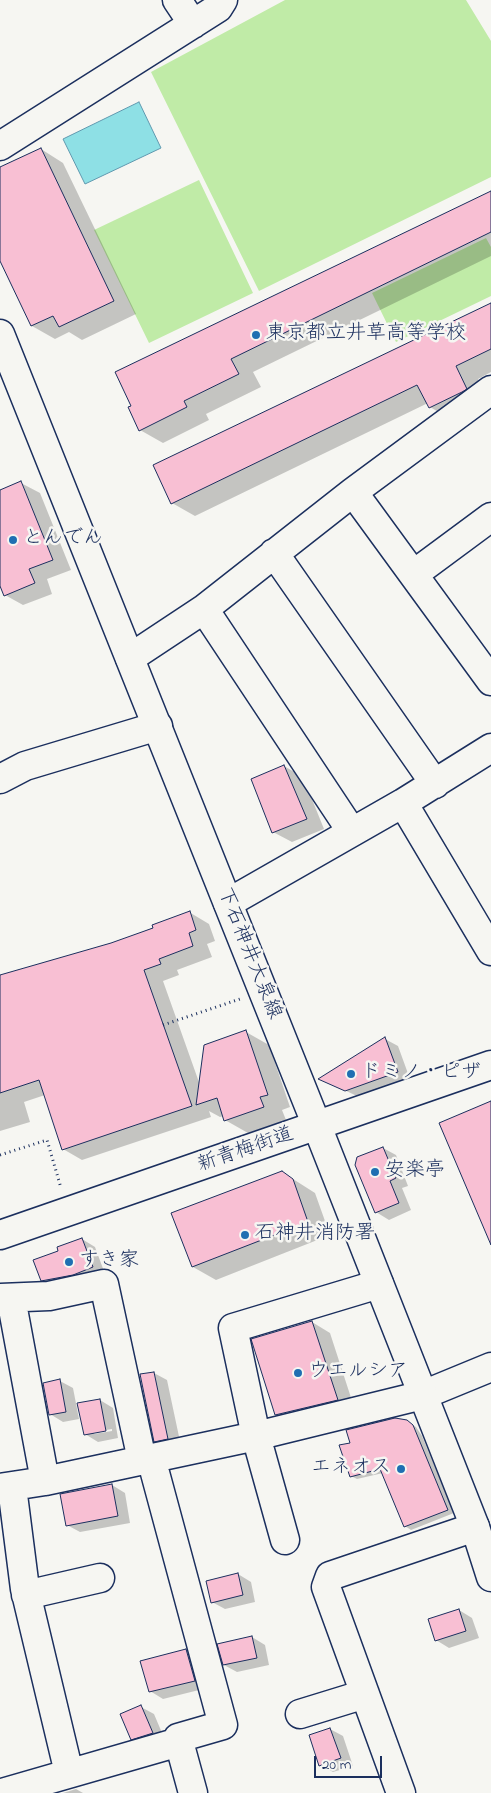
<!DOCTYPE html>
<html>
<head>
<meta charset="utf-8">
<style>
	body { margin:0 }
	#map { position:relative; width:491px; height:1793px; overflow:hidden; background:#f6f6f2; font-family:"Indie Flower",sans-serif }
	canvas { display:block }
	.scale { position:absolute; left:314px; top:1756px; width:68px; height:22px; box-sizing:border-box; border:2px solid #1b2f5e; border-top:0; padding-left:6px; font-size:15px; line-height:18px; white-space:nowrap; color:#1b2f5e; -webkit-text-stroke:4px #f6f6f2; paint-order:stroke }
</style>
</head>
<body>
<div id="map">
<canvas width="491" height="1793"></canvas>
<div class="scale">20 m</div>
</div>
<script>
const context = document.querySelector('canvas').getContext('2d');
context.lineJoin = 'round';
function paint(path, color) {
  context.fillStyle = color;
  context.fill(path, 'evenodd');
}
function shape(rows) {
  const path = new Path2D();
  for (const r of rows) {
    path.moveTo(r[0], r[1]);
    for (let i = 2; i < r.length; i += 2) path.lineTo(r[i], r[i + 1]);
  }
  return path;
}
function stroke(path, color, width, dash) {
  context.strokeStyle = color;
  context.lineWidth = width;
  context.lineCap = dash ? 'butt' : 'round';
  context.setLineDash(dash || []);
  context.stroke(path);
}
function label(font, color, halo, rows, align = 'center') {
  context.font = font + ' "Indie Flower","Klee One",sans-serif';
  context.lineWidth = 5;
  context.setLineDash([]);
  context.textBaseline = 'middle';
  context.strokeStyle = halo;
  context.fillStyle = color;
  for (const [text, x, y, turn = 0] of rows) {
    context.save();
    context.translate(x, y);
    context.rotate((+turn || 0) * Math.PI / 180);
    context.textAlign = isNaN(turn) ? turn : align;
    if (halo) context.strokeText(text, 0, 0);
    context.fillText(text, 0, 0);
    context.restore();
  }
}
const green = shape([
	[285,0,466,0,491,41,491,177,259,291,151,72],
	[199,180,253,293,149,343,94,230],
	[486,238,491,247,491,296,396,342,372,293]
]);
const water = shape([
	[139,102,161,148,85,184,63,139,139,102]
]);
const shadow = shape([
	[41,149,63,163,136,314,82,340,69,332,55,339,32,326,0,258,0,169],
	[491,192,491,256,253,372,261,387,206,414,209,420,163,443,140,430,129,408],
	[491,304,491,372,478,379,488,402,452,420,430,407,428,403,195,516,172,503],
	[21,483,40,493,71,570,47,579,52,594,23,605,5,595,0,587,0,491],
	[284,766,303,777,324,829,292,842,273,832],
	[189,912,209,924,215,941,207,944,212,957,177,970,179,975,163,981,200,1085,246,1032,269,1045,290,1107,282,1110,286,1120,248,1133,225,1120,224,1116,220,1117,209,1111,211,1117,82,1160,63,1149,45,1095,24,1102,30,1122,0,1131,0,977,112,945],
	[385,1039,398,1046,410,1079,359,1097,321,1079],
	[383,1148,396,1155,408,1186,402,1188,411,1210,389,1220,376,1212],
	[282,1172,315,1193,330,1235,216,1280,193,1267],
	[82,1239,95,1247,105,1274,55,1287,42,1280],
	[312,1322,330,1333,355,1410,295,1425,276,1414],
	[154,1373,167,1380,181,1446,168,1448,155,1441],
	[60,1381,73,1388,79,1419,63,1422,50,1414],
	[100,1400,113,1408,118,1438,98,1442,85,1434],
	[112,1429,112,1431,94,1434,94,1432],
	[409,1423,416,1427,422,1436,454,1513,411,1530,405,1526,383,1473,357,1479,351,1476],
	[112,1485,125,1493,130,1523,80,1532,67,1525],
	[238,1574,251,1582,255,1602,225,1609,212,1602],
	[459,1610,472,1618,479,1638,449,1648,436,1640],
	[252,1637,265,1645,269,1665,237,1672,224,1665],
	[186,1651,199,1658,207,1688,163,1699,150,1691],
	[141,1707,154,1714,165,1740,145,1746,132,1739],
	[330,1729,343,1736,353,1766,333,1772,320,1765],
	[76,1789,83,1793,63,1793]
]);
const building = shape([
	[41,148,114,301,59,327,53,316,31,326,0,261,0,167,41,148],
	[491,191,491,232,231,359,239,374,184,401,187,407,139,431,128,407,131,406,115,372,491,191],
	[491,303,491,349,456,366,467,389,462,392,429,408,417,385,171,504,153,465,491,303],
	[21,481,53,560,29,569,35,583,4,596,0,586,0,490,21,481],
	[284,765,307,819,272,833,251,779,284,765],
	[190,911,196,930,189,933,193,946,159,959,161,964,144,970,192,1106,62,1150,39,1080,0,1093,0,975,111,943,153,928,152,925,190,911],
	[246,1030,268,1095,260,1097,264,1107,224,1121,217,1098,196,1105,204,1045,246,1030],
	[385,1037,398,1072,345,1091,318,1079,385,1037],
	[491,1101,491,1245,439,1123,491,1101],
	[383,1147,396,1178,390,1181,399,1203,375,1213,355,1165,357,1157,383,1147],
	[282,1171,293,1179,308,1222,192,1267,171,1213,282,1171],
	[82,1238,93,1267,73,1275,41,1281,33,1260,58,1251,57,1247,82,1238],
	[312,1321,338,1400,275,1415,251,1339,312,1321],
	[154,1372,168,1439,154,1442,140,1374,154,1372],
	[60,1379,66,1412,49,1415,43,1383,60,1379],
	[100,1399,106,1431,84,1435,77,1403,100,1399],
	[395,1418,407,1420,413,1425,448,1510,404,1527,380,1469,350,1477,339,1445,350,1443,346,1430,395,1418],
	[112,1484,118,1516,66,1526,60,1494,112,1484],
	[238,1573,243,1595,211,1603,206,1581,238,1573],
	[459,1609,466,1631,435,1641,428,1619,459,1609],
	[252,1636,257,1658,223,1665,217,1644,252,1636],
	[186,1649,195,1681,149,1692,140,1661,186,1649],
	[141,1705,153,1733,131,1740,120,1714,141,1705],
	[330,1728,341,1758,319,1766,309,1735,330,1728]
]);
const path = shape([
	[163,1025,240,999],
	[0,1155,47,1140,61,1188]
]);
const minor = shape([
	[177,0,193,24],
	[0,146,218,8,223,0],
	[353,492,491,681],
	[274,553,435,784],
	[414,574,491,517],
	[204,609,352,832],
	[130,658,204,609,353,492,491,390],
	[0,779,25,766,158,726],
	[403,803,491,951],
	[228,903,403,803,491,748],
	[0,1298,49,1296,104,1284,142,1460],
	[11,1298,45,1481],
	[151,1458,223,1725,178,1738,193,1793],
	[12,1487,25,1589,69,1773],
	[0,1488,45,1481,256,1436,423,1395,491,1367],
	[285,1540,256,1436,233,1328,379,1284],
	[26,1595,100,1578],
	[300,1714,365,1694],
	[2,1793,179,1742],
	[401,1793,326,1587,330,1576,475,1527]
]);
const major = shape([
	[0,334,317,1126,475,1527,491,1577],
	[0,1235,491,1065]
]);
const markers = [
	[256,335,5,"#1f6fb2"],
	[13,540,5,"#1f6fb2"],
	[351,1074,5,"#1f6fb2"],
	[375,1172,5,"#1f6fb2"],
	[245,1235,5,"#1f6fb2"],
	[69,1262,5,"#1f6fb2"],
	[298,1373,5,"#1f6fb2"],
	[401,1469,5,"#1f6fb2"]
];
const poiNames = [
	["東京都立井草高等学校",266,335],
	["とんでん",23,540],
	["ドミノ・ピザ",361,1074],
	["安楽亭",385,1172],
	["石神井消防署",255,1235],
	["すき家",79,1262],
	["ウエルシア",308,1373],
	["エネオス",391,1469,"right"]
];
const streetNames = [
	["下石神井大泉線",248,954,68],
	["新青梅街道",246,1151,-19]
];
paint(green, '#c0eba7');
paint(water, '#8ee0e5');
stroke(water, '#6099af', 1);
paint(shadow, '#0003');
paint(building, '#f8bfd3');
stroke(building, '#1b2f5e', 1);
stroke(minor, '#1b2f5e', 31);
stroke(major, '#1b2f5e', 31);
stroke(path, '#1b2f5e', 3, [1, 4]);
stroke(minor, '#f6f6f2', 28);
stroke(major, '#f6f6f2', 28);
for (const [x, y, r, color] of markers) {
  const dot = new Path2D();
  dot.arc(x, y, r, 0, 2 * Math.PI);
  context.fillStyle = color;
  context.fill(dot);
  stroke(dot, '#f6f6f2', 2);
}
label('20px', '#1b2f5e', '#f6f6f2', poiNames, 'left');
label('20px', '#1b2f5e', '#f6f6f2', streetNames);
</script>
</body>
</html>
